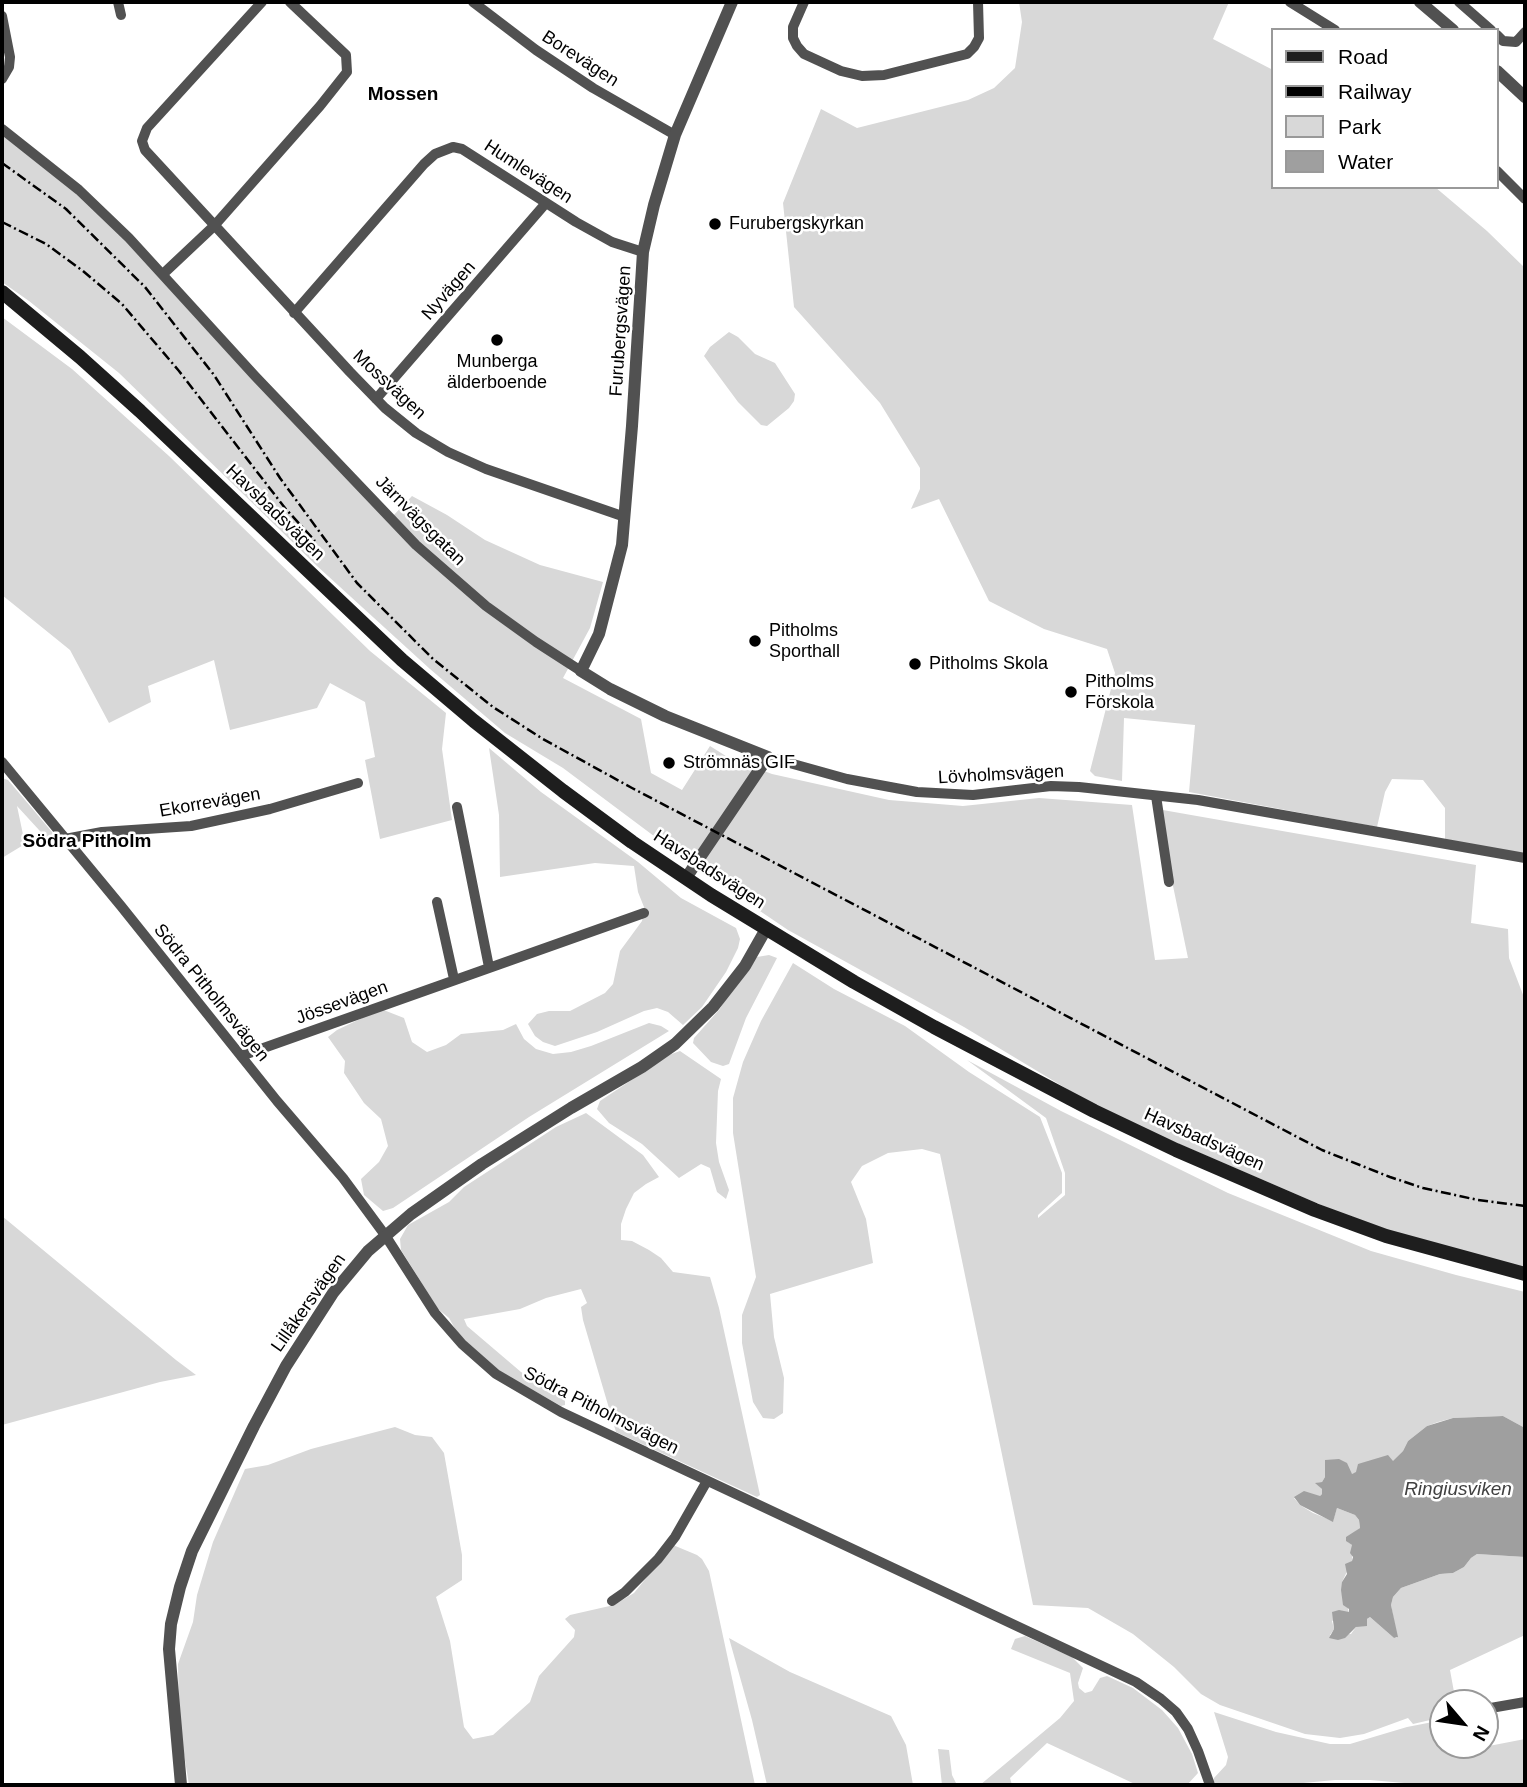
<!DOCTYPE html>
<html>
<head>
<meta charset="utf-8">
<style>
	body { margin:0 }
	#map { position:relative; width:1527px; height:1787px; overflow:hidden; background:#fff; font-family:Helvetica,sans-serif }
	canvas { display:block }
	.frame { position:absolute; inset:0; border:4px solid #000; pointer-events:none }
	.legend { position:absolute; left:1271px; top:28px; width:228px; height:161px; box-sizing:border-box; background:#fff; border:2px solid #999; margin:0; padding:9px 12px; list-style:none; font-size:21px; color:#000 }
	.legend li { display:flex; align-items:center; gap:14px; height:35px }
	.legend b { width:35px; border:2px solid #999 }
	.north { position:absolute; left:1429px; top:1689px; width:70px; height:70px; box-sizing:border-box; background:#fff; border:2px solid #999; border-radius:50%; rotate:119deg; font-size:19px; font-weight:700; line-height:28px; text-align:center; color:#000 }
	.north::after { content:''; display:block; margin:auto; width:24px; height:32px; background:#000; clip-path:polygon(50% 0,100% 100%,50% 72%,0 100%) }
</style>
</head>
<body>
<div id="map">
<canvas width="1527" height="1787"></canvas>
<div class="frame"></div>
<ul class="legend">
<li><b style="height:9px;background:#1e1e1e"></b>Road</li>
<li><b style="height:9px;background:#000"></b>Railway</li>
<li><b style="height:19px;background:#d8d8d8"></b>Park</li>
<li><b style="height:19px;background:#9f9f9f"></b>Water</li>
</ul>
<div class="north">N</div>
</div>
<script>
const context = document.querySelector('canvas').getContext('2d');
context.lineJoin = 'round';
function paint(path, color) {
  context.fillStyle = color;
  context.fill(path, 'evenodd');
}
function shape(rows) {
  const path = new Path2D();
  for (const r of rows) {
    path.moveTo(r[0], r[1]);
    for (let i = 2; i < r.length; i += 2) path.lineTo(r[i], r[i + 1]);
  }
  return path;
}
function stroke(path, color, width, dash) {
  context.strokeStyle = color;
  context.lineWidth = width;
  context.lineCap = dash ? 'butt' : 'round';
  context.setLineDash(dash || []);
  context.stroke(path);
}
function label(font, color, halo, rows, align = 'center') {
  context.font = font + ' Helvetica,sans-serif';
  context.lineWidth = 5;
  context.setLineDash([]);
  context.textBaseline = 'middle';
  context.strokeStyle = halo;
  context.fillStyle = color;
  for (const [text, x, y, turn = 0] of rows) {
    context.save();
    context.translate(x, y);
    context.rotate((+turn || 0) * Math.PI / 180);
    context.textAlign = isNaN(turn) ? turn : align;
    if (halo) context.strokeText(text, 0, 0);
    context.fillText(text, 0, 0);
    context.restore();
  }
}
const green = shape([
	[1019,2,1229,2,1213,39,1273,70,1273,187,1435,187,1487,231,1525,268,1525,860,1445,847,1445,808,1423,780,1392,779,1385,792,1377,827,1189,792,1195,725,1124,718,1122,781,1095,776,1090,771,1115,673,1107,649,1044,629,989,601,939,499,911,509,920,489,920,468,880,403,794,307,783,203,821,109,857,128,968,100,994,88,1015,68,1022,22],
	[2,131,96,206,391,518,412,496,447,515,485,540,540,565,603,582,590,628,563,678,641,719,651,773,682,790,710,746,729,758,772,774,889,800,963,806,1039,798,1132,805,1155,960,1188,958,1157,809,1476,865,1471,923,1508,929,1509,958,1525,1000,1525,1267,1458,1252,1354,1219,1107,1113,964,1027,788,930,698,869,563,768,505,733,430,669,317,566,119,373,29,301,2,282],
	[2,317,72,369,169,456,370,651,446,713,442,749,452,820,380,839,365,760,375,757,365,702,330,683,317,708,230,730,214,660,148,686,151,702,109,723,70,650,2,595],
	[729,332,738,337,755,354,775,363,795,394,794,401,789,408,767,426,761,425,738,402,704,356,710,347],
	[489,748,541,792,638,862,681,898,736,928,740,939,738,948,726,972,702,1007,683,1025,668,1012,657,1008,644,1011,597,1032,555,1046,543,1042,535,1036,528,1024,537,1014,549,1011,570,1011,605,993,613,984,620,951,642,921,644,907,638,892,634,866,595,863,500,877,499,815],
	[2,778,8,780,31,807,57,838,58,847,50,842,17,806,25,844,2,858],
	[769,955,777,958,746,1018,729,1064,723,1066,711,1062,693,1043,694,1038,719,1010,747,967,757,957],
	[793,963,834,989,905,1026,969,1072,1040,1117,1062,1173,1062,1193,1038,1215,1038,1218,1065,1195,1065,1173,1046,1118,967,1060,1061,1111,1228,1193,1371,1251,1456,1275,1525,1292,1525,1428,1503,1416,1453,1418,1438,1422,1427,1426,1408,1441,1403,1451,1393,1462,1352,1474,1326,1465,1325,1477,1322,1482,1317,1483,1322,1489,1322,1494,1320,1496,1294,1498,1300,1505,1313,1513,1333,1521,1337,1508,1355,1515,1359,1520,1360,1528,1352,1534,1348,1542,1352,1545,1352,1561,1342,1582,1349,1613,1332,1621,1334,1629,1330,1635,1351,1634,1356,1627,1370,1617,1394,1638,1397,1638,1391,1605,1393,1597,1401,1588,1440,1574,1453,1573,1464,1567,1471,1558,1477,1554,1525,1557,1525,1635,1450,1670,1456,1703,1443,1703,1443,1717,1413,1724,1408,1718,1364,1734,1340,1738,1305,1734,1220,1705,1201,1694,1174,1667,1133,1634,1088,1608,1033,1605,940,1154,922,1149,888,1153,862,1166,851,1182,866,1219,873,1263,770,1294,774,1337,784,1378,783,1413,774,1419,763,1418,753,1402,742,1343,742,1315,756,1277,733,1133,733,1098,743,1062,761,1021],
	[381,1009,404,1018,412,1042,427,1052,446,1045,461,1034,503,1030,516,1024,524,1039,536,1049,553,1054,571,1052,591,1046,649,1023,661,1026,669,1031,529,1117,393,1208,383,1211,364,1195,361,1179,379,1162,388,1146,381,1119,364,1103,344,1073,345,1061,328,1037,337,1030],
	[680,1051,721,1079,718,1091,716,1143,719,1162,729,1190,726,1199,717,1192,710,1168,701,1164,679,1178,642,1144,609,1123,597,1109,600,1101,669,1055],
	[586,1113,643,1155,659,1177,646,1184,634,1193,626,1209,621,1224,621,1240,632,1241,649,1250,661,1258,673,1272,710,1277,719,1308,760,1495,757,1497,616,1432,583,1320,581,1307,587,1303,581,1289,546,1298,520,1309,464,1319,467,1326,521,1372,565,1399,565,1405,561,1406,501,1372,458,1334,449,1318,438,1309,401,1250,400,1239,408,1225,449,1202,464,1187,556,1127],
	[2,1216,176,1360,196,1375,160,1382,2,1425],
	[395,1427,415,1435,432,1437,444,1453,462,1555,462,1580,436,1597,450,1641,464,1727,473,1739,493,1735,530,1702,539,1676,574,1637,575,1630,565,1619,570,1615,614,1605,634,1593,673,1545,697,1555,702,1559,709,1571,755,1785,189,1785,179,1723,178,1664,193,1622,197,1595,213,1542,245,1469,268,1465,311,1449],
	[1025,1636,1072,1657,1083,1668,1078,1683,1079,1688,1085,1693,1092,1691,1100,1678,1107,1676,1133,1688,1162,1710,1178,1728,1192,1754,1198,1773,1187,1785,1137,1785,1047,1743,1010,1778,1012,1785,980,1785,1060,1718,1074,1701,1070,1673,1011,1649,1015,1639],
	[729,1638,790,1672,891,1716,906,1745,913,1785,767,1785,752,1720],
	[1214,1712,1276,1732,1330,1744,1350,1744,1407,1727,1443,1720,1443,1745,1462,1745,1463,1751,1525,1739,1525,1785,1427,1785,1370,1780,1335,1780,1282,1785,1218,1785,1213,1781,1214,1778,1226,1765,1228,1757],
	[938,1749,949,1750,952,1775,957,1785,942,1785]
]);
const water = shape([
	[1503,1416,1525,1428,1525,1557,1477,1554,1471,1558,1464,1567,1453,1573,1440,1574,1401,1588,1393,1597,1391,1605,1398,1637,1394,1638,1370,1617,1367,1619,1367,1626,1356,1627,1345,1638,1338,1640,1329,1638,1334,1629,1332,1612,1339,1610,1349,1612,1349,1609,1343,1605,1341,1590,1342,1582,1347,1574,1345,1564,1352,1561,1353,1557,1350,1553,1352,1545,1346,1541,1346,1537,1360,1528,1359,1520,1355,1515,1337,1508,1333,1522,1300,1505,1294,1497,1304,1491,1320,1496,1322,1494,1322,1489,1315,1483,1322,1482,1325,1477,1325,1460,1339,1459,1347,1463,1352,1474,1356,1472,1358,1464,1388,1455,1393,1461,1403,1451,1408,1441,1427,1426,1453,1418]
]);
const minor = shape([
	[118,2,121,15],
	[262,2,147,128,142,141,145,150,350,372,385,408,416,433,448,452,486,469,625,517],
	[473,2,536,50,593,88,675,135],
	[804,2,793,27,793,38,797,46,804,54,841,71,862,76,884,75,967,54,974,47,979,38,978,2],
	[1290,2,1335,30],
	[1459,2,1491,30],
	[2,16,10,57,9,67,2,79],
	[1497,35,1503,41,1516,42,1525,32],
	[2,129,79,190,129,238,255,376,416,545,486,606,536,642,581,671],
	[1497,171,1525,199],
	[163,274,214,226,320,106,347,72,346,55,290,2],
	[294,313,424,164,435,154,453,147,462,149,576,222,612,242,643,252],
	[376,399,546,203],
	[768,757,847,779,917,792,973,795,1051,786,1079,787,1198,800,1525,858],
	[2,762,121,906,277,1101,343,1178,385,1235,435,1313,462,1344,496,1374,561,1412,1136,1682,1161,1699,1176,1712,1188,1729,1198,1751,1210,1785],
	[1156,796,1169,882],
	[457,807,489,967],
	[65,839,102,832,191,826,270,809,358,783],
	[437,902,454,979],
	[241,1056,644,913],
	[612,1601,625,1592,658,1559,675,1537,707,1481],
	[1485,1709,1525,1702]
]);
const tertiary = shape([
	[1420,2,1453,30],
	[1497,71,1525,97],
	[686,878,768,757,665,716,610,689,581,671,599,634,622,545,632,426,643,252,654,205,675,135,732,2],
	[181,1785,169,1649,171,1624,180,1587,192,1551,254,1426,286,1366,333,1293,368,1251,411,1214,482,1164,571,1108,642,1067,675,1044,713,1007,745,966,766,929]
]);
const secondary = shape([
	[2,292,80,357,140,411,402,660,474,721,563,791,632,842,711,895,854,982,934,1027,1094,1111,1176,1150,1315,1210,1386,1236,1525,1274]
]);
const rail = shape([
	[2,163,66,209,145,287,214,375,280,478,357,583,433,659,493,707,543,739,632,788,1322,1150,1390,1177,1423,1188,1478,1200,1525,1206],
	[2,222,46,244,83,271,122,304,179,371,285,508,315,541]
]);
const markers = [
	[715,224,7,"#000"],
	[497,340,7,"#000"],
	[755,641,7,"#000"],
	[915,664,7,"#000"],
	[1071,692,7,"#000"],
	[669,763,7,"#000"]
];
const streetNames = [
	["Borevägen",580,59,33],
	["Humlevägen",528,172,33],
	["Nyvägen",449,291,-49],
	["Furubergsvägen",621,331,-86],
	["Mossvägen",389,385,43],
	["Havsbadsvägen",275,513,44],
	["Järnvägsgatan",420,521,45],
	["Lövholmsvägen",1001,775,-3],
	["Ekorrevägen",210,803,-10],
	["Havsbadsvägen",709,870,33],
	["Södra Pitholmsvägen",211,993,51],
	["Jössevägen",342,1003,-20],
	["Havsbadsvägen",1204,1140,24],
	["Lillåkersvägen",309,1303,-55],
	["Södra Pitholmsvägen",601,1411,27]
];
const poiNames = [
	["Furubergskyrkan",729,224],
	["Munberga",497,362,"center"],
	["älderboende",497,383,"center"],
	["Pitholms",769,631],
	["Sporthall",769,652],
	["Pitholms Skola",929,664],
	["Pitholms",1085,682],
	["Förskola",1085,703],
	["Strömnäs GIF",683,763]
];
const neighbourhoodNames = [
	["Mossen",403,95],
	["Södra Pitholm",87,842]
];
const waterNames = [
	["Ringiusviken",1458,1490]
];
paint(green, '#d8d8d8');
paint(water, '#9f9f9f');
stroke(minor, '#515151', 10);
stroke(tertiary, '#515151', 12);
stroke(secondary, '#1e1e1e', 14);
stroke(rail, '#000', 2.5, [10, 3.5, 2, 3.5]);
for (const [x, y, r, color] of markers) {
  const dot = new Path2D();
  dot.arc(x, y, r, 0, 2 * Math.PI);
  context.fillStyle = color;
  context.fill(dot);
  stroke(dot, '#fff', 2.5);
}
label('18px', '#000', '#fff', streetNames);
label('18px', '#000', '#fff', poiNames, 'left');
label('bold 19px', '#000', '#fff', neighbourhoodNames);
label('italic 19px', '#404040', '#fff', waterNames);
</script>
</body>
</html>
